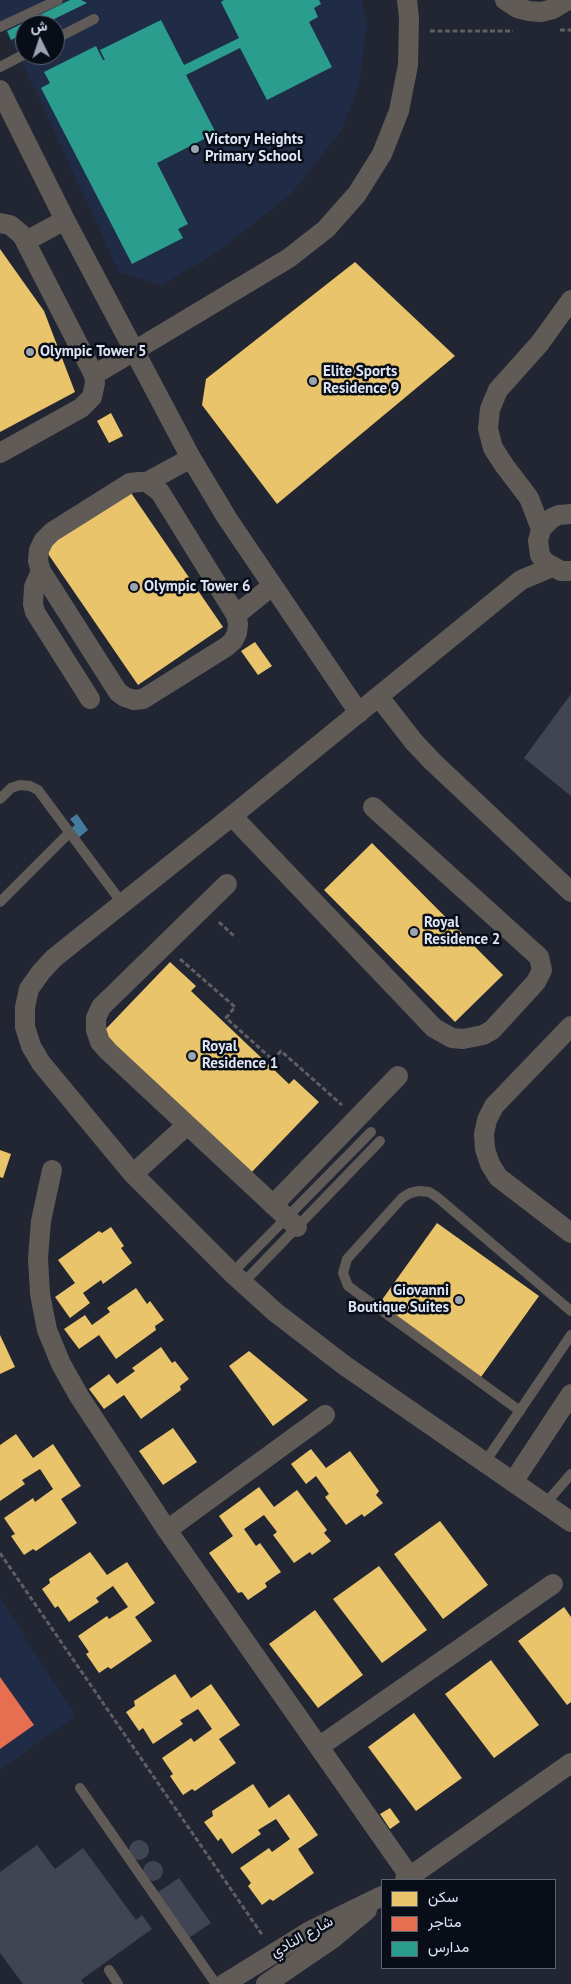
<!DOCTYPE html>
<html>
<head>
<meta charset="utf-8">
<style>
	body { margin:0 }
	#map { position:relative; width:571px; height:1984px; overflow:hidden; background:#212632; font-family:"PT Sans",Vazirmatn,sans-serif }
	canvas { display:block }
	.legend { position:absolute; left:381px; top:1879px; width:175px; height:90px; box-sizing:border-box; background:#080d17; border:1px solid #5d636f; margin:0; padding:6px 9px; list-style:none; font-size:15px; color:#dde4f4 }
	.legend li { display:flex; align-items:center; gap:10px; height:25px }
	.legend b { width:25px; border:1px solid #5d636f }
	.north { position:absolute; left:15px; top:15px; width:50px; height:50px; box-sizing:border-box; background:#080d17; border:1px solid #5d636f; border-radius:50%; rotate:356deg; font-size:14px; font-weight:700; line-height:20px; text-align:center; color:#dde4f4 }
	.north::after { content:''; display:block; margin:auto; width:18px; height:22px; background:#9ba2b0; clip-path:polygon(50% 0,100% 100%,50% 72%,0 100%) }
</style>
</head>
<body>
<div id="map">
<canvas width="571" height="1984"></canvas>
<ul class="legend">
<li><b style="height:14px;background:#e9c46a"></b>سكن</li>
<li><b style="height:14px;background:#e76f51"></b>متاجر</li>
<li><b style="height:14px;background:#2a9d8f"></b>مدارس</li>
</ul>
<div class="north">ش</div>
</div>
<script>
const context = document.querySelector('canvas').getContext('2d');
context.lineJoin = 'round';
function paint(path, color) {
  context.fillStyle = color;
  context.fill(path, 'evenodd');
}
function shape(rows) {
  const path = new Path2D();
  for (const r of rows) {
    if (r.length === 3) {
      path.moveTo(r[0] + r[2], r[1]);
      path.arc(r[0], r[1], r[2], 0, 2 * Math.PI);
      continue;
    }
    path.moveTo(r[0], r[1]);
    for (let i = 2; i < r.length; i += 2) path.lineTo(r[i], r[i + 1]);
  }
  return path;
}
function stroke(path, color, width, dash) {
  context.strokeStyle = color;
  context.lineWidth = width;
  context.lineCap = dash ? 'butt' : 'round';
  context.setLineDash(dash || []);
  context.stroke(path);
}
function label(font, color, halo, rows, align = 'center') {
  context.font = font + ' "PT Sans",Vazirmatn,sans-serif';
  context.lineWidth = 5;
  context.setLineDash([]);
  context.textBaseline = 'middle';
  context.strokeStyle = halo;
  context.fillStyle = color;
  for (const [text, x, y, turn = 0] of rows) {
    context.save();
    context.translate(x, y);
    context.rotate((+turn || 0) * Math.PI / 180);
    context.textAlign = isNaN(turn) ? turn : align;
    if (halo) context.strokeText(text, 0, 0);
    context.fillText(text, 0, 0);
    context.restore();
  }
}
const built = shape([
	[0,0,362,0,367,25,359,86,341,131,293,192,237,237,201,262,161,285,119,272,20,57,0,22],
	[25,25,55,25,55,55,25,55],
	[0,1598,76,1716,0,1770]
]);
const homes = shape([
	[0,249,44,311,75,392,0,432],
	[355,262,455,356,277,504,202,405,206,379],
	[111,413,123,436,109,443,97,421],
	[129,490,223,627,138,685,44,548],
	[255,642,272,666,258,675,241,651],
	[372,843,503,975,455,1022,324,890],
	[170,962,196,986,191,991,289,1084,294,1079,319,1102,249,1175,101,1034],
	[0,1150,11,1154,3,1178,0,1177],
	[437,1223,539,1296,481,1377,379,1304],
	[111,1227,124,1246,121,1248,132,1263,103,1284,101,1280,83,1293,90,1303,70,1318,55,1297,75,1283,58,1260,99,1231,102,1233],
	[136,1288,147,1304,150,1301,164,1320,155,1326,156,1330,116,1359,99,1335,79,1349,64,1329,85,1315,92,1325,110,1312,107,1308],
	[0,1335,15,1367,0,1374],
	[161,1347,172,1363,175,1361,189,1379,180,1386,181,1390,141,1419,124,1395,104,1409,89,1389,109,1374,117,1384,135,1371,132,1368],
	[249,1351,308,1400,273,1426,229,1366],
	[173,1428,197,1462,163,1485,139,1451],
	[16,1434,33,1458,53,1444,81,1486,61,1499,77,1523,36,1551,33,1549,24,1555,11,1536,15,1534,4,1518,33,1498,35,1502,53,1489,40,1469,22,1480,25,1484,0,1501,0,1445],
	[311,1449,326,1468,350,1451,379,1491,376,1495,383,1503,364,1517,362,1514,346,1525,325,1497,329,1494,316,1476,306,1484,291,1464],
	[259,1487,274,1507,297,1490,327,1530,324,1533,331,1541,312,1555,310,1552,294,1563,273,1535,277,1532,264,1515,244,1529,256,1546,260,1543,281,1572,265,1583,267,1587,248,1600,242,1592,238,1593,209,1553,233,1536,219,1516],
	[440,1521,488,1585,443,1619,394,1554],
	[90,1552,107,1575,127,1562,155,1603,135,1617,152,1641,111,1669,108,1667,99,1673,86,1654,89,1652,78,1636,107,1616,109,1619,128,1607,113,1586,96,1598,99,1602,69,1622,58,1606,55,1608,42,1589,50,1583,49,1579],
	[379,1566,427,1630,382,1663,333,1599],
	[564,1607,571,1617,571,1702,567,1705,518,1641],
	[315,1610,363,1675,318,1708,269,1644],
	[491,1660,539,1725,494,1758,445,1694],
	[175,1674,191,1698,211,1684,240,1725,219,1739,236,1763,195,1791,192,1789,183,1795,170,1776,173,1774,162,1758,191,1738,194,1742,212,1729,198,1709,180,1720,183,1724,153,1744,143,1728,139,1731,126,1712,135,1706,134,1701],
	[414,1713,462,1778,416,1811,368,1747],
	[253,1784,269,1808,289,1794,318,1835,298,1849,314,1873,273,1901,270,1899,262,1905,248,1886,251,1883,240,1868,269,1848,272,1852,290,1839,276,1819,258,1830,261,1834,232,1854,221,1838,218,1841,204,1822,213,1816,212,1811],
	[390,1808,400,1822,390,1829,380,1814]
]);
const shops = shape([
	[0,1677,34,1725,0,1749]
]);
const schools = shape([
	[70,0,81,0,87,3,42,25,25,25,25,33,11,40,7,31],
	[224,0,319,0,321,4,314,8,318,17,309,22,332,67,267,100,240,48,186,75,216,133,157,163,188,224,178,229,183,238,132,264,41,88,50,83,44,72,96,46,103,60,105,60,100,50,161,20,184,65,239,38,221,2]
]);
const public = shape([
	[77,814,88,830,77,839,69,830,75,825,70,819]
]);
const building = shape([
	[571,694,571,796,524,758],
	[139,1850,10],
	[37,1845,55,1869,83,1848,136,1920,142,1915,152,1929,81,1980,84,1984,23,1984,0,1953,0,1872],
	[153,1871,10],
	[179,1878,211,1923,189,1938,158,1892]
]);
const path = shape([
	[560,30,571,30],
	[430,31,513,31],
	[219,922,235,937],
	[180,959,235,1007,226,1018,273,1060,281,1051,342,1105],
	[0,1553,263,1936]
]);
const service = shape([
	[0,27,58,0],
	[55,39,94,19],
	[0,67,25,54],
	[0,799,11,788,20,785,30,786,38,790,122,903],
	[0,902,69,833],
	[232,1273,371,1132],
	[243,1283,380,1141],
	[520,1411,348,1286,343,1273,347,1259,402,1198,410,1193,419,1191,429,1192,437,1197,571,1311],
	[485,1462,571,1335],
	[545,1504,571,1474],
	[80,1788,216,1984],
	[109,1970,118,1984]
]);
const minor = shape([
	[505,0,517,8,529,11,541,12,553,9,568,0],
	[0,90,65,220,191,458,227,518,359,713],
	[0,223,10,225,22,235,94,375,95,383,92,397,81,408,0,453],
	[26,241,65,220],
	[94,375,289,258,326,229,357,194,382,154,399,111,408,65,409,18,407,0],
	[139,482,147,482,160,492,236,615,238,624,237,633,233,641,226,647,143,699,134,700,125,697,118,692,41,571,38,561,39,550,44,540,52,532,130,483,139,482],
	[147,482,191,458],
	[571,514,559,515,552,518,541,529,538,541,540,555,545,562,561,571,571,571],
	[541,529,529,498,504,465,493,448,488,429,490,409,498,390,540,343,571,300],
	[552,567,521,580,232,816,54,958,41,972,29,989,25,1007,25,1027,31,1046,41,1063,133,1174,232,1273,275,1312,344,1365,571,1522],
	[41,571,34,587,33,604,35,612,90,699],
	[236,615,272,586],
	[379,697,414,742,433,762,571,892],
	[232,816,434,1028,452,1038,463,1039,483,1035,492,1030,536,982,542,970,539,957,373,807],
	[227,884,101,1007,96,1018,96,1030,100,1042,108,1051,297,1227],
	[571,1026,494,1106,487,1120,484,1134,485,1149,490,1164,498,1177,571,1233],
	[52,1170,41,1221,38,1258,40,1294,47,1330,61,1364,79,1396,167,1530,410,1877],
	[133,1174,187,1125],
	[273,1205,398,1076],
	[513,1482,571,1394],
	[167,1530,325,1415],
	[320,1746,553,1584],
	[405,1880,571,1763],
	[224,1984,310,1931,382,1896],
	[266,1984,332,1939,367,1910]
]);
const markers = [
	[195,149,5,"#9ba2b0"],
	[30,352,5,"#9ba2b0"],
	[313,381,5,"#9ba2b0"],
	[134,587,5,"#9ba2b0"],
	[414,932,5,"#9ba2b0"],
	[192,1056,5,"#9ba2b0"],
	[459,1300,5,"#9ba2b0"]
];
const poiNames = [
	["Victory Heights",205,140],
	["Primary School",205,157],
	["Olympic Tower 5",40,352],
	["Elite Sports",323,372],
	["Residence 9",323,389],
	["Olympic Tower 6",144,587],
	["Royal",424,923],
	["Residence 2",424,940],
	["Royal",202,1047],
	["Residence 1",202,1064],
	["Giovanni",449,1291,"right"],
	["Boutique Suites",449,1308,"right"]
];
const streetNames = [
	["شارع النادي",302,1937,-29]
];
paint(built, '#202b46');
paint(homes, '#e9c46a');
paint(shops, '#e76f51');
paint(schools, '#2a9d8f');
paint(public, '#457b9d');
paint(building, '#3f4553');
stroke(path, '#5f5e61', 3, [5, 2.5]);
stroke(service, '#605b57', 10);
stroke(minor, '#605b57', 20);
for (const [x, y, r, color] of markers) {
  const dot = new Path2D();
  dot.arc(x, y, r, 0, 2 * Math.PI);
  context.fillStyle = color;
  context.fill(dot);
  stroke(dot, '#080d17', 2);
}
label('bold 15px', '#dde4f4', '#080d17', poiNames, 'left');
label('15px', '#dde4f4', '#080d17', streetNames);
</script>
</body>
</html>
